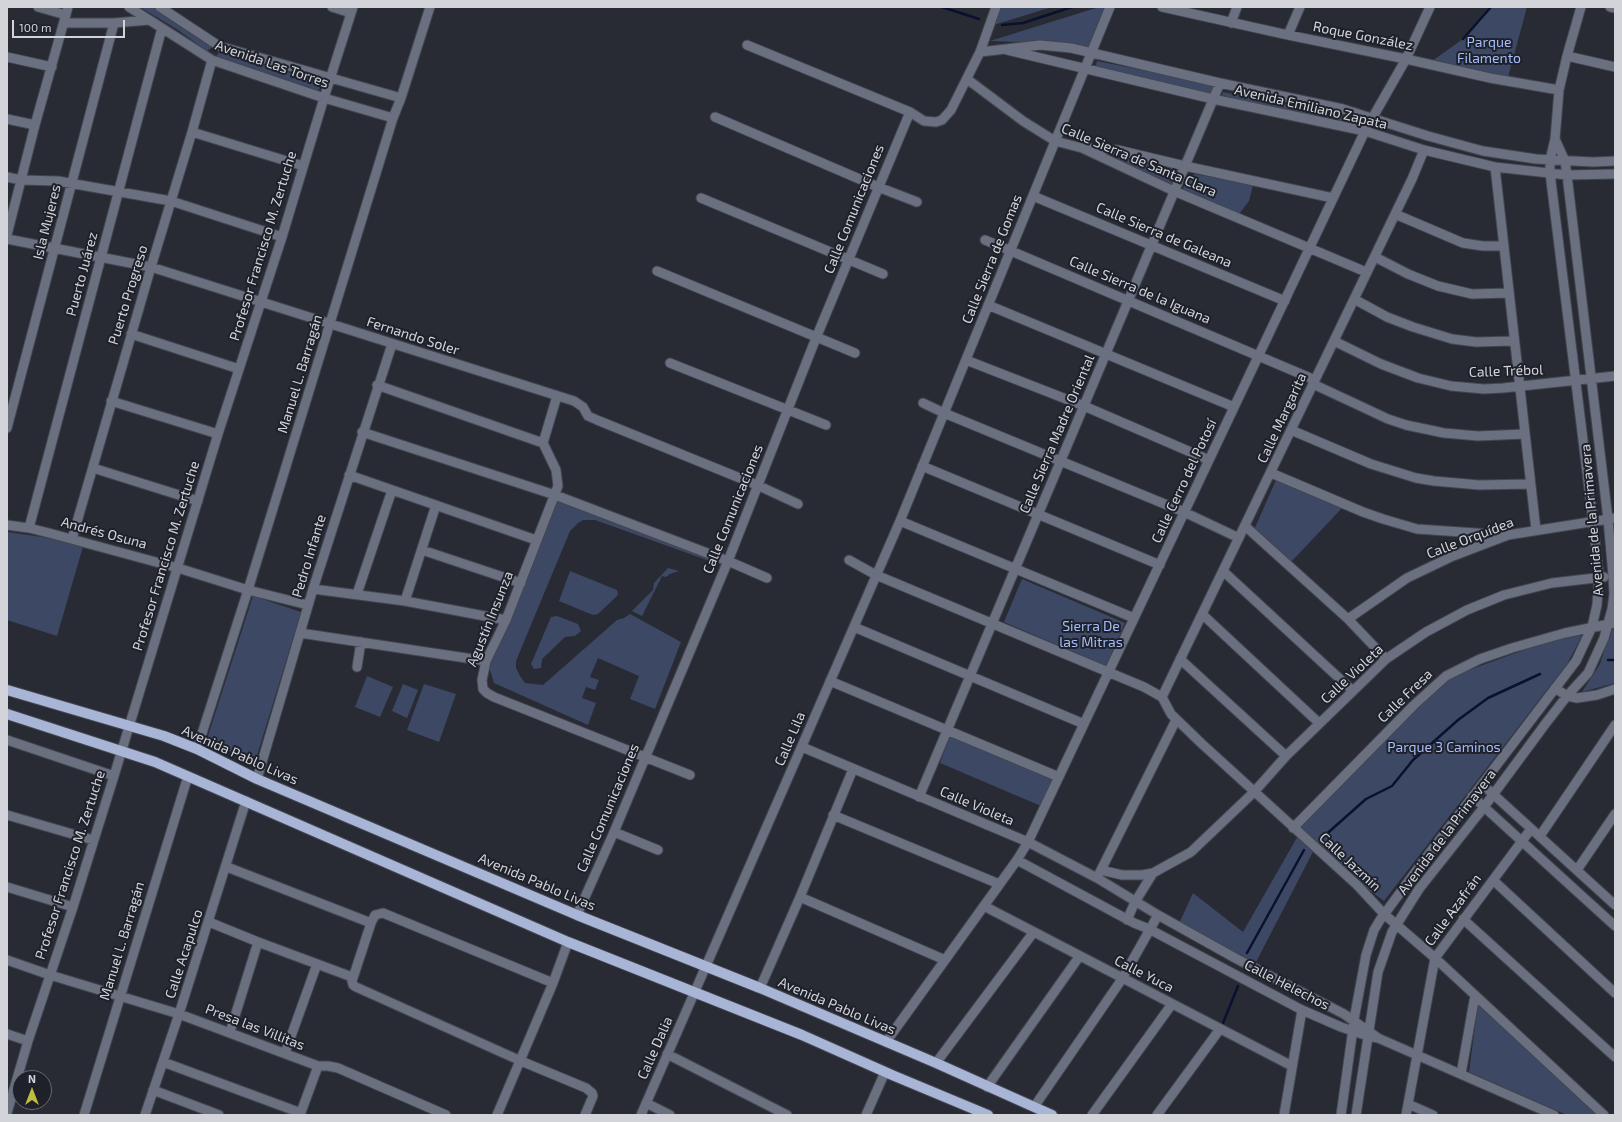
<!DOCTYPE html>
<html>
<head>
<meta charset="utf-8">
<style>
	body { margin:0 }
	#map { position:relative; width:1622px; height:1122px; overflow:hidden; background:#282b34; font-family:"Exo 2",sans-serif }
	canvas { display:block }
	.frame { position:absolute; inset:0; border:8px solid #d2d4da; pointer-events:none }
	.north { position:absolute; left:12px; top:1070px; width:40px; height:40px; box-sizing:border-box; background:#1e212a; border:1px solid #666970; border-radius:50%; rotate:0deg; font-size:11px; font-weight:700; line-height:16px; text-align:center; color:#d2d4da }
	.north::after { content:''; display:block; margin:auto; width:14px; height:18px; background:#c2bd3f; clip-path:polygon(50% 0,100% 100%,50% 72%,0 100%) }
	.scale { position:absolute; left:12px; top:20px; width:113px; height:18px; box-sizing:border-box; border:2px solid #d2d4da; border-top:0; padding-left:5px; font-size:12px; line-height:14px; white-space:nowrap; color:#d2d4da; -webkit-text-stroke:3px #1e212a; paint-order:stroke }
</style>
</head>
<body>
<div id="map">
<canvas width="1622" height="1122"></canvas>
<div class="frame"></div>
<div class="north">N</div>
<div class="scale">100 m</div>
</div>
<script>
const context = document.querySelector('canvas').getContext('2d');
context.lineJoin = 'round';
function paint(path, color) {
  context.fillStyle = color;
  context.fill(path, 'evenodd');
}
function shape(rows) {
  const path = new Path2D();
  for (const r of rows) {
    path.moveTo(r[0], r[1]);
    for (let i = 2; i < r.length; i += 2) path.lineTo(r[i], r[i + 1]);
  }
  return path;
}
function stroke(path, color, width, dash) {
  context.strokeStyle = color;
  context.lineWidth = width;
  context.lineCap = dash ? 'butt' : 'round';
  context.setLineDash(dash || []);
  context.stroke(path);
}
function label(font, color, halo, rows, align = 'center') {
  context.font = font + ' "Exo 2",sans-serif';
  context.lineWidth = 4;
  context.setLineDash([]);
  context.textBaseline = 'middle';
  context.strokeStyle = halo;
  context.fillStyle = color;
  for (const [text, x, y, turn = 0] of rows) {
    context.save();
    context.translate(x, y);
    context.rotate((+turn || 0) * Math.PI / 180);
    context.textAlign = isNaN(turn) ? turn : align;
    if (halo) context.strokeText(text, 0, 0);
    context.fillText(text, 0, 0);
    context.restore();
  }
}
const green = shape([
	[140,7,155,7,212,44,211,48,207,51,178,30],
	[997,7,1052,7,987,27],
	[1099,7,1108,7,1093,47,1049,43,990,41],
	[1491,7,1527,7,1507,81,1428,64,1463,39],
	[223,52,320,82,321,85,319,90,314,91,216,57,218,53],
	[1097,61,1217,85,1211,99,1094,73],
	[1223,92,1360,119,1357,132,1221,101],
	[1120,157,1182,170,1173,189,1117,160],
	[1195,174,1253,185,1249,201,1239,214,1184,195,1183,188,1191,176],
	[1276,480,1302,489,1343,507,1291,562,1254,530],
	[559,498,719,561,718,564,595,520,583,520,578,523,570,531,516,661,516,668,520,676,525,683,543,685,617,620,624,618,630,614,681,642,655,709,630,699,639,676,598,658,590,677,599,680,595,690,586,687,582,698,596,703,588,725,494,683,489,667],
	[7,532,84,543,57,636,7,620],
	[668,568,679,571,670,574,666,577,662,576,642,616,632,611,653,590,654,583],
	[570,571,617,590,618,594,616,597,598,614,593,615,559,601],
	[1022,579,1125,623,1106,666,1004,622],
	[253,596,301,612,255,762,206,742],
	[557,616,578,624,581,631,575,636,565,637,542,659,541,668,534,669,531,664,551,617],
	[1611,629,1615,629,1615,683,1582,692,1600,664],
	[1577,635,1582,636,1567,664,1384,901,1362,885,1316,846,1255,964,1178,926,1193,893,1243,932,1299,834,1298,827,1418,707,1448,680,1458,674,1535,646,1565,636],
	[367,676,393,687,380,717,355,707],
	[403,684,418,690,407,718,392,711],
	[424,684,456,694,439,742,407,730],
	[950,735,1052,779,1041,806,940,763],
	[1478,1004,1599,1115,1567,1115,1469,1072]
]);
const stream = shape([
	[942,7,979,19],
	[1002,25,1023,23,1072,7],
	[1463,39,1491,7],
	[1608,660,1615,660],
	[1322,838,1366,799,1392,786,1413,760,1458,720,1488,698,1540,674],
	[1247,953,1304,850],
	[1223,1023,1238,986]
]);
const minor = shape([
	[38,7,66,15],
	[129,7,212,60,324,98,393,118],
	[160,7,219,46,401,98],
	[332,7,351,13],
	[1162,7,1288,35,1406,59,1490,78,1559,90],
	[1610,7,1615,8],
	[65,23,114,23,149,20],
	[1231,23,1237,7],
	[1288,35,1300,7],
	[747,45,910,112,924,121,936,122,942,120,951,110,980,52,996,7],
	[1007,50,1213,99,1365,131,1424,150,1495,167,1567,175,1615,174],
	[980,52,1040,45,1071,48,1220,83,1343,109,1428,136,1483,151,1536,159,1593,162,1615,161],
	[1567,56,1615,67],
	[7,57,52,67],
	[967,79,1023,121,1055,141,1082,148,1174,191,1366,272],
	[715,117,878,187,917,202],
	[7,119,35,125],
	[192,132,303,166],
	[1086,148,1118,150,1185,166,1333,198],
	[1495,167,1536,530],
	[7,177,21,180,58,181,171,201,282,237],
	[1033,196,1285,301],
	[701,198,883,274],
	[1395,214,1463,243,1483,246,1504,246],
	[7,235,35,125,68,7],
	[7,239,151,267,574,401,583,407,588,416,597,420,757,485,798,504],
	[985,240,1315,380],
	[1375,257,1408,274,1438,286,1472,294,1509,293],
	[657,271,855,353],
	[1354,299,1387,317,1413,327,1452,339,1476,342,1514,341],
	[988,305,1234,407],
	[131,334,239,369],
	[1334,341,1381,364,1418,378,1451,386,1484,389,1503,388,1615,376],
	[966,360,1084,406,1209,460],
	[670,363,826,425],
	[1313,384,1388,419,1406,425,1444,433,1478,436,1525,434],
	[377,385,543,443],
	[557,396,543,443,556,470,558,486,506,620,486,661,482,680,483,689,487,693,494,697,690,775],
	[111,401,218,434],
	[923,403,944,413,1184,512,1239,538],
	[7,428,114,23],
	[1291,430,1371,464,1416,478,1434,481,1479,485,1530,484],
	[362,432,555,495,728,561,767,578],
	[922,466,1160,565],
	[93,468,198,501],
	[1271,473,1363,512,1383,519,1417,529,1505,535],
	[349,475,536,540],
	[900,521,1134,618],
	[7,525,29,528,49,533,178,568,248,590,308,605],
	[1245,526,1348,619,1386,659],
	[29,528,162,28],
	[72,539,151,267,192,132,212,60],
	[422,550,521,583],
	[849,560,876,575,1144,687,1162,697,1171,714,1201,743,1357,885,1384,914,1435,958,1604,1115],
	[1223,571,1353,691],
	[313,589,405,601,506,620],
	[357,594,392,490],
	[405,601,436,505],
	[1202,614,1319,723],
	[1348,619,1407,578,1453,556,1508,535,1615,518],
	[854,627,1084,724],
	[300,633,486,661],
	[1180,659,1286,756],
	[357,667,361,642],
	[830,681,1059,777],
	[1555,688,1567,696,1577,698,1597,695,1615,689],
	[1162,697,1412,179,1424,150],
	[7,740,114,776],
	[802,747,1028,842,1097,878,1158,915,1235,958,1344,1014,1378,1038],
	[197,749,248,590,393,118,401,98,430,7],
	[257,779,313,589,392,344],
	[1482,784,1615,905],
	[1472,796,1615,926],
	[919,797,1220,83],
	[7,815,93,840],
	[833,815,999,884],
	[1293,828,1414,705,1446,676,1480,659,1512,648,1565,633,1614,623],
	[614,832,658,850],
	[1540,836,1615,725],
	[1017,860,1134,923,1149,929,1302,1010,1341,1027,1368,1036,1378,1038,1554,1115],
	[227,867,371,923],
	[1101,870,1122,875,1142,875,1153,873,1191,852,1254,792,1286,756,1386,659,1426,632,1467,610,1504,595,1552,583,1604,577],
	[1577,870,1615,814],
	[1099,874,1176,720],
	[1493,880,1615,993],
	[7,887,73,907],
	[800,897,945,960],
	[984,906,1292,1066],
	[577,915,614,832,728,561,816,338,910,112],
	[1463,919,1615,1057],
	[1127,920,1135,902,1153,873],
	[209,922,258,942,352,977],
	[7,960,50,975,179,1014,318,1066,328,1066,338,1068,446,1115],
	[553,983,383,913,375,915,371,923,352,981,353,985,356,987,521,1061,586,1088,592,1093,593,1096,585,1115],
	[760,988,800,897,853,769],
	[230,1032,258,942],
	[7,1034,28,1041],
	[886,1042,1017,860,1028,842,1365,131,1406,59,1430,7],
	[285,1053,317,964],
	[667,1054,787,1115],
	[163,1062,301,1113],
	[936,1063,1033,933],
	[1461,1074,1475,995],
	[987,1087,1079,957],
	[153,1090,219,1115],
	[646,1103,670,1115],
	[1408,1104,1433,1115],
	[1034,1107,1122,979,1158,915],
	[7,1113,28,1041,73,907,114,776,218,434,282,237,324,98,353,7],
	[84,1115,188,776],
	[145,1115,179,1014,246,801],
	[300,1115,318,1066],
	[497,1115,553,983,568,942],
	[641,1115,900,521,1110,7],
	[866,1115,885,1072],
	[1092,1115,1172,1004],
	[1157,1115,1220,1029],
	[1284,1115,1302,1010],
	[1341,1115,1355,1014,1366,955,1374,930,1380,920,1422,863,1576,661,1592,627,1597,605,1599,577,1593,521,1550,173,1550,160,1555,139,1559,90,1567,56,1581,7],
	[1356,1115,1378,972,1392,932,1419,889,1484,807,1546,723,1567,696,1588,673,1604,638,1612,609,1614,594,1613,576,1608,519,1567,175,1565,161,1555,139],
	[1406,1115,1435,958,1531,829]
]);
const major = shape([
	[7,690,164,736,197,749,257,779,577,915,760,988,936,1063,1052,1115],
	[7,714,155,762,568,942,802,1035,892,1075,988,1115]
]);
const streetNames = [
	["Roque González",1363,36,11],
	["Avenida Las Torres",272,64,19],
	["Avenida Emiliano Zapata",1311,107,13],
	["Calle Sierra de Santa Clara",1139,160,23],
	["Calle Comunicaciones",854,209,-68],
	["Isla Mujeres",47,222,-76],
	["Calle Sierra de Galeana",1164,235,23],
	["Profesor Francisco M. Zertuche",263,246,-73],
	["Calle Sierra de Gomas",992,259,-68],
	["Puerto Juárez",82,274,-75],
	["Calle Sierra de la Iguana",1140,290,23],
	["Puerto Progreso",128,295,-73],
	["Fernando Soler",413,336,18],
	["Calle Trébol",1506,371,-2],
	["Manuel L. Barragán",300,374,-73],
	["Calle Margarita",1282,418,-65],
	["Calle Sierra Madre Oriental",1057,434,-67],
	["Calle Cerro del Potosí",1184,481,-65],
	["Calle Comunicaciones",733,509,-68],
	["Avenida de la Primavera",1592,520,-95],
	["Andrés Osuna",104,533,15],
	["Calle Orquídea",1470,538,-21],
	["Profesor Francisco M. Zertuche",166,556,-73],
	["Pedro Infante",309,556,-73],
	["Agustín Insunza",490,619,-68],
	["Calle Violeta",1352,674,-43],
	["Calle Fresa",1405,696,-44],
	["Calle Lila",790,739,-67],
	["Avenida Pablo Livas",240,755,24],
	["Calle Violeta",977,806,23],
	["Calle Comunicaciones",608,808,-67],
	["Avenida de la Primavera",1447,832,-53],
	["Calle Jazmín",1350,862,43],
	["Profesor Francisco M. Zertuche",70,865,-72],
	["Avenida Pablo Livas",537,882,23],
	["Calle Azafrán",1453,910,-54],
	["Manuel L. Barragán",122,941,-73],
	["Calle Acapulco",184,954,-72],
	["Calle Yuca",1144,974,27],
	["Calle Helechos",1287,985,27],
	["Avenida Pablo Livas",837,1006,23],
	["Presa las Villitas",255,1027,21],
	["Calle Dalia",655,1048,-66]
];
const parkNames = [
	["Parque",1489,42],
	["Filamento",1489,58],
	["Sierra De",1091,626],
	["las Mitras",1091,642],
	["Parque 3 Caminos",1444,747]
];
paint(green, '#3d4864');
stroke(stream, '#08112d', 2.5);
stroke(minor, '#43464f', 11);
stroke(major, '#43464f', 12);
stroke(minor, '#6a7080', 9);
stroke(major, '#a8b5d6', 10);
label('14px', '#d2d4da', '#1e212a', streetNames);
label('14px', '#a6bdf9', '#1e212a', parkNames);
</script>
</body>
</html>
